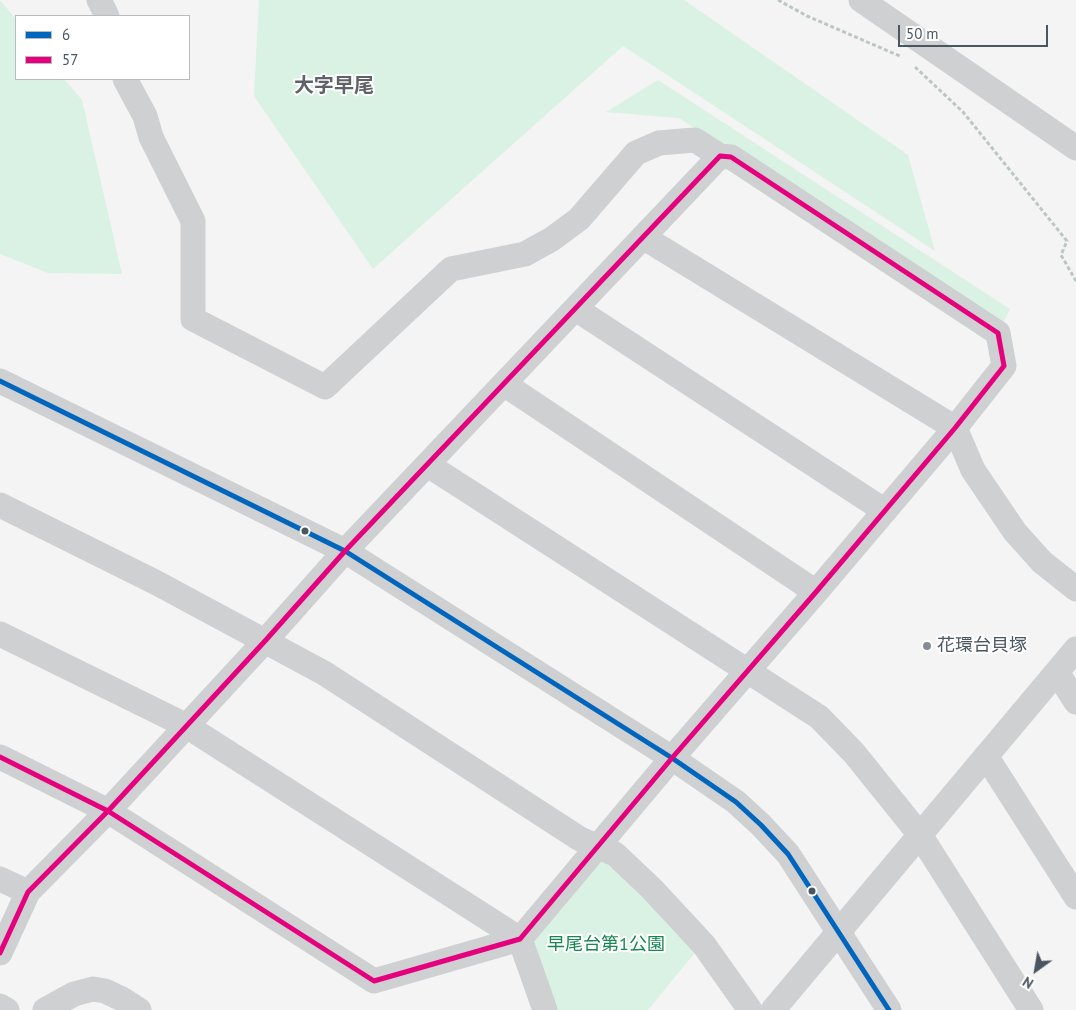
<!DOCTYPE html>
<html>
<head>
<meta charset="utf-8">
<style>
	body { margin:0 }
	#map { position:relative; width:1076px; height:1010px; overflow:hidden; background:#f4f4f4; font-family:"PT Sans",sans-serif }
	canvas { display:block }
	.legend { position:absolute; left:15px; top:15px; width:175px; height:65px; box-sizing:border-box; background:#fff; border:1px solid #b7bbc0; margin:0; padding:6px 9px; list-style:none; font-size:15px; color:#4a5661 }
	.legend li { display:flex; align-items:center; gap:10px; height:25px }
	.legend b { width:25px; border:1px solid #b7bbc0 }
	.north { position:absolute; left:1011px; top:945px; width:50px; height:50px; -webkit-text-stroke:4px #fff; paint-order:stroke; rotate:212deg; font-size:14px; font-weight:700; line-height:20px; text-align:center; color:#4a5661 }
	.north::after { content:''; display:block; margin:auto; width:18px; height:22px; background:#4a5661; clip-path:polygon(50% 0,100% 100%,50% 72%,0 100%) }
	.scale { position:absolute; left:898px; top:25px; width:150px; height:22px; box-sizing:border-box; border:2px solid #4a5661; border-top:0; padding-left:6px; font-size:15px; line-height:18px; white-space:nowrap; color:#4a5661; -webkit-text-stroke:4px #fff; paint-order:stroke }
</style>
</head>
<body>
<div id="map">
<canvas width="1076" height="1010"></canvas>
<ul class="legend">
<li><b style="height:6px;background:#0065bd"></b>6</li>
<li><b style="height:6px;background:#e5007d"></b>57</li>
</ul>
<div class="north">N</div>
<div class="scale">50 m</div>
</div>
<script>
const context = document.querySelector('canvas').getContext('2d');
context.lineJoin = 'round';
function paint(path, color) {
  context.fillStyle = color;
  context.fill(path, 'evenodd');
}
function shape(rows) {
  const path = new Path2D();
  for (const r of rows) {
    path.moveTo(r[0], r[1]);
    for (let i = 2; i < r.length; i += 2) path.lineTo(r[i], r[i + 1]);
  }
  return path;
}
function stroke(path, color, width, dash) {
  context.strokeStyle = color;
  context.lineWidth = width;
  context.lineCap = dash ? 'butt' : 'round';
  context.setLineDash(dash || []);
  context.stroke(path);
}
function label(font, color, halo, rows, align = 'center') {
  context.font = font + ' "PT Sans","Noto Sans JP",sans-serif';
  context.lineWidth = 4;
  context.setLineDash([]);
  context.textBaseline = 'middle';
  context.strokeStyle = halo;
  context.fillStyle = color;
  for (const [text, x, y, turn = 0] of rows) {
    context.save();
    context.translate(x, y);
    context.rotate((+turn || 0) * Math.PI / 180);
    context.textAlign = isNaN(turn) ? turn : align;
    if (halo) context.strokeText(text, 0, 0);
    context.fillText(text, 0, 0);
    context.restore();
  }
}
const green = shape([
	[0,0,16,19,16,79,64,79,82,100,122,274,48,273,0,254],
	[259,0,684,0,908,155,935,251,623,46,373,269,254,96],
	[658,80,1010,309,1001,327,679,118,606,112],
	[598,855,698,949,648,1010,553,1010,525,941]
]);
const path = shape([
	[778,0,807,16,902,57],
	[915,67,963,112,1067,241,1061,255,1076,281]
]);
const minor = shape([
	[99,0,107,16],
	[861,0,1076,148],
	[125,79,145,116,151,137,193,221,193,319,325,387,451,269,525,254,552,239,579,219,636,153,659,143,695,140,720,156],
	[643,237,955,428,973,470,1015,532,1042,562,1076,589],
	[576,309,885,511],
	[0,381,345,551,672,758,736,802,761,825,788,854,889,1010],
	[504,384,816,592],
	[428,465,819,717,854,753,920,835,1031,1010],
	[0,505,155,582,324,673,580,839,615,854,652,889,704,945,750,1010],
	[0,634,185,725,520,939,545,1010],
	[1057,672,1076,702],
	[986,756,1076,897],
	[0,757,108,811,374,981,520,939,672,758,816,592,955,428,1004,366,998,333,731,157,720,156,345,551,265,641,108,811,28,892,0,953],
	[0,879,28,892],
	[0,1006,7,1010],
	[45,1010,74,994,93,989,105,991,122,999,139,1010],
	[773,1010,1076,649]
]);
const bus1 = shape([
	[0,381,345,551,672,758,736,802,761,825,788,854,889,1010]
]);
const bus2 = shape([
	[0,757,108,811,374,981,520,939,672,758,816,592,955,428,1004,366,998,333,731,157,720,156,345,551,265,641,108,811,28,892,0,953]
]);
const markers = [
	[305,531,4.5,"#4a5661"],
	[927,646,5,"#868d94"],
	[812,891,4.5,"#4a5661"]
];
const poiNames = [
	["花環台貝塚",937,646]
];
const parkNames = [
	["早尾台第1公園",606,945]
];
const quarterNames = [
	["大字早尾",334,86]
];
paint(green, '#d9f2e3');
stroke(path, '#bcc7c4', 3, [4, 2.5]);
stroke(minor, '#ced0d2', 25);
stroke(bus1, '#0065bd', 5);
stroke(bus2, '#e5007d', 5);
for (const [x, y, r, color] of markers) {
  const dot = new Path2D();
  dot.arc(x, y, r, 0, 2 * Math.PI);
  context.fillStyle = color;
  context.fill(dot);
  stroke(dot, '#fff', 2);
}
label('18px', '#4a5661', '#fff', poiNames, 'left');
label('18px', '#17864f', '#fff', parkNames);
label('bold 20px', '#5f6368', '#fff', quarterNames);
</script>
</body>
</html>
